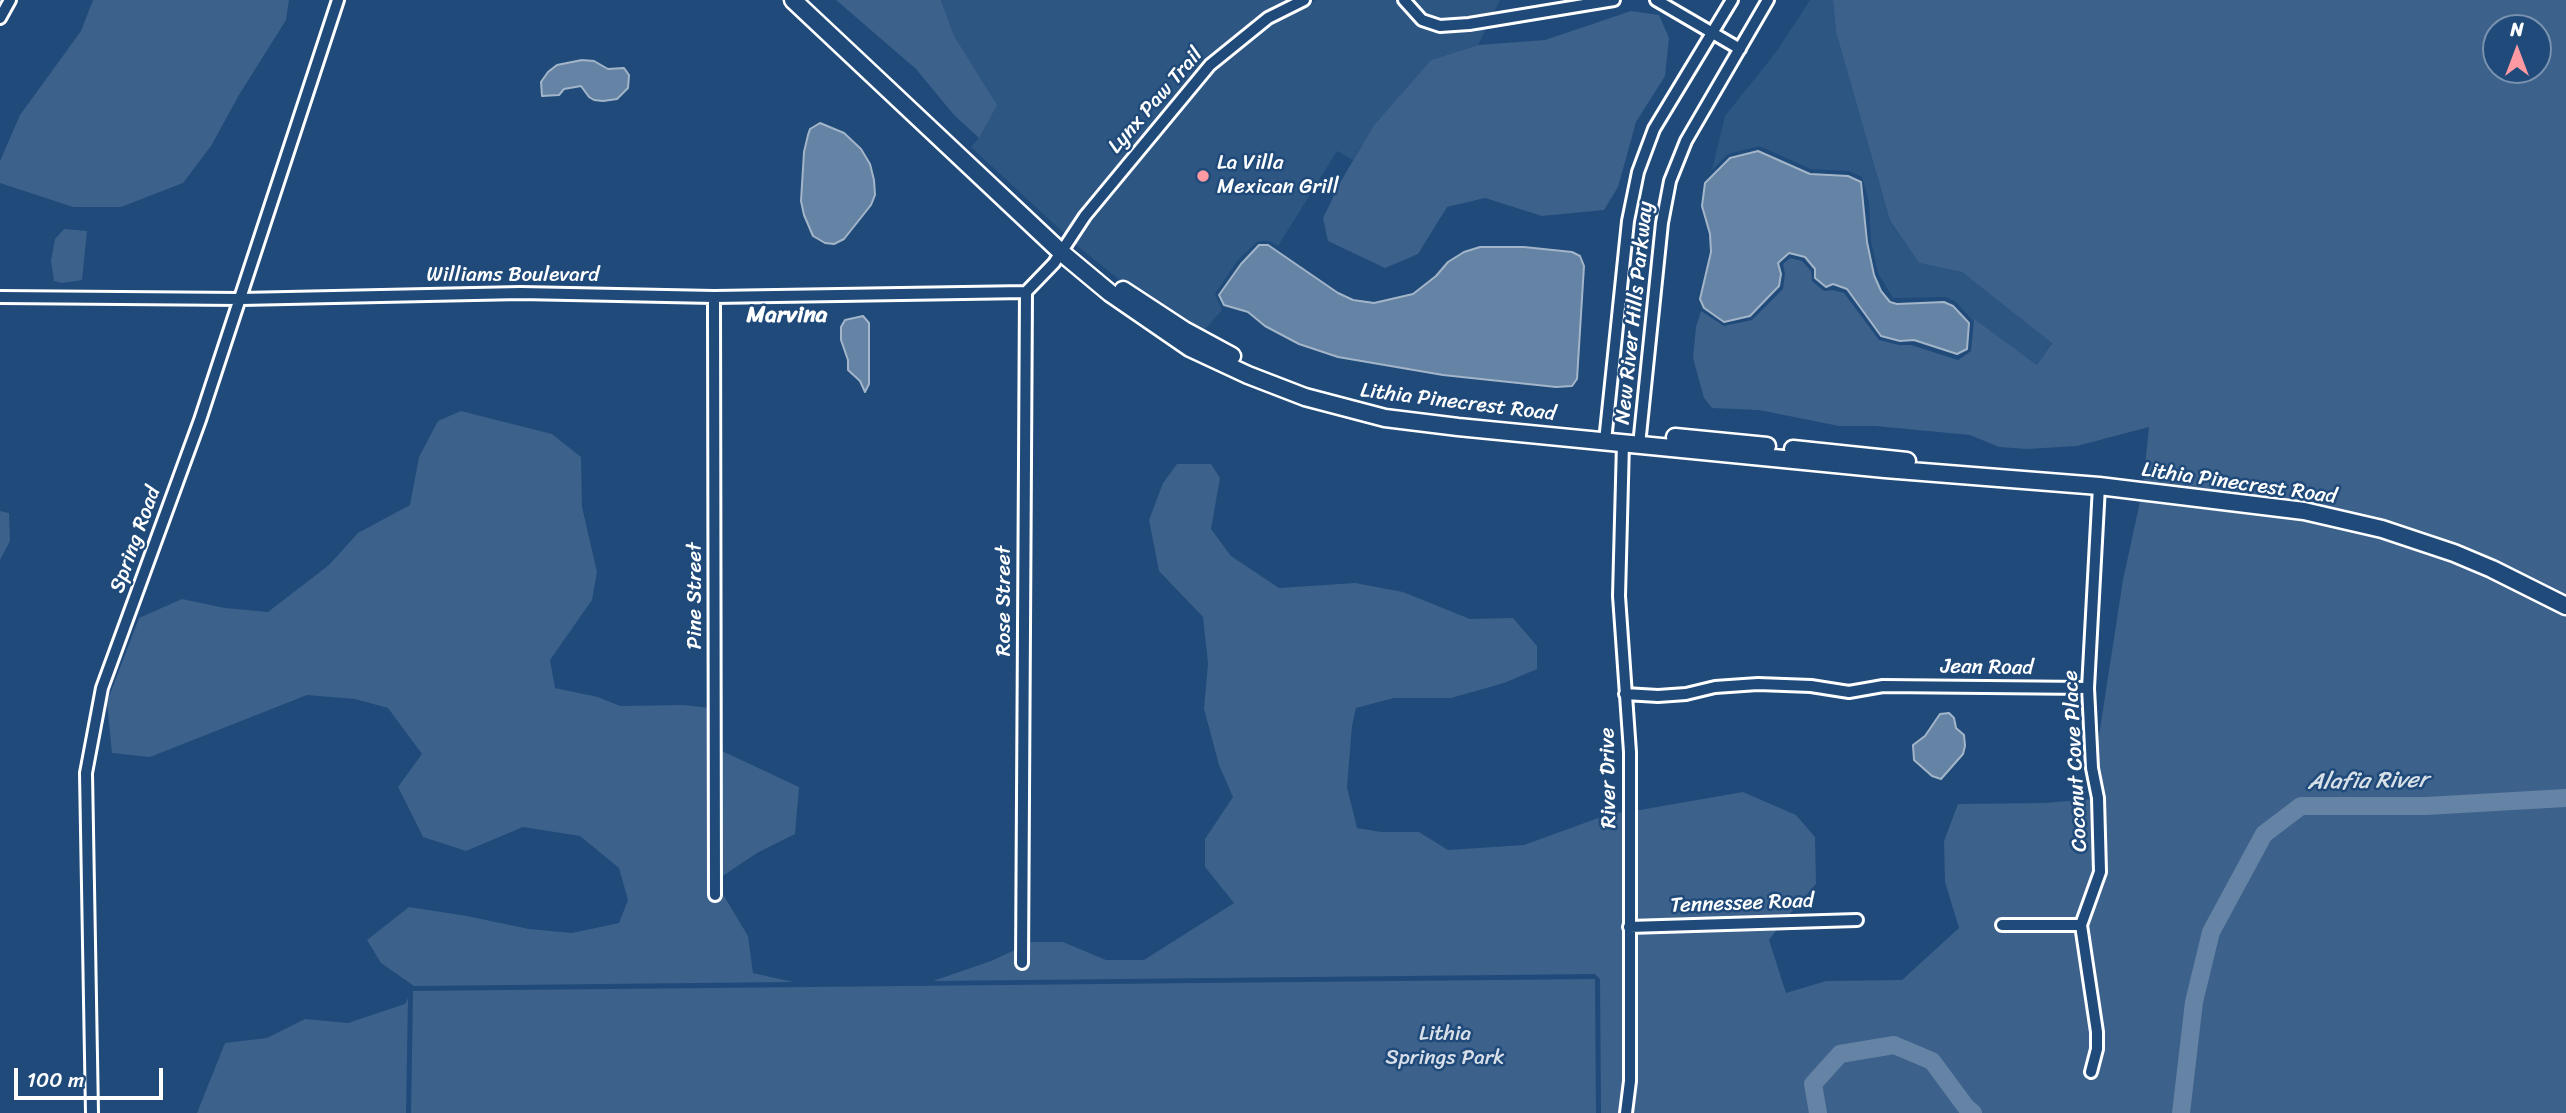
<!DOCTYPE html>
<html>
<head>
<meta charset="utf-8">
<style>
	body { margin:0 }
	#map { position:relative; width:2566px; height:1113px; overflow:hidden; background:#1f4a7a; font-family:Sriracha,sans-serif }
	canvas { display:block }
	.north { position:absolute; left:2482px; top:14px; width:70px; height:70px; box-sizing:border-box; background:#1f4a7a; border:2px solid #7992af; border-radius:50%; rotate:0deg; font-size:19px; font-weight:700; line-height:28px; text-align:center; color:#fff }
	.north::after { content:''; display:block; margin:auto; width:24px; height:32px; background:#ff9aa2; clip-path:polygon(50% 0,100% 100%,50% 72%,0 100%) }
	.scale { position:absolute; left:14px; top:1068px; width:149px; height:32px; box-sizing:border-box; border:4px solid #fff; border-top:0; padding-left:9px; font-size:21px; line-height:24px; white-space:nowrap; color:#fff; -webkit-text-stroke:5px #1f4a7a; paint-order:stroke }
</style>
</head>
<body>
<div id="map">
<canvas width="2566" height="1113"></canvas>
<div class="north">N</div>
<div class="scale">100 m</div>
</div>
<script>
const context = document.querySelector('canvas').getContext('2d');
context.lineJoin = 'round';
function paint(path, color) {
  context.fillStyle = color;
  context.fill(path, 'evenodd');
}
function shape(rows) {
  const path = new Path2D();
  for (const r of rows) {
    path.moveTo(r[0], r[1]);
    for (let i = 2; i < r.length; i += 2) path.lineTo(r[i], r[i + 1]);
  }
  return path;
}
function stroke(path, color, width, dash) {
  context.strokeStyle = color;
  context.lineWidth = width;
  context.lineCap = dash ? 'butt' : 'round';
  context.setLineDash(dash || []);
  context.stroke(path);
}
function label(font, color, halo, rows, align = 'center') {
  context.font = font + ' Sriracha,sans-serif';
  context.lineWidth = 5;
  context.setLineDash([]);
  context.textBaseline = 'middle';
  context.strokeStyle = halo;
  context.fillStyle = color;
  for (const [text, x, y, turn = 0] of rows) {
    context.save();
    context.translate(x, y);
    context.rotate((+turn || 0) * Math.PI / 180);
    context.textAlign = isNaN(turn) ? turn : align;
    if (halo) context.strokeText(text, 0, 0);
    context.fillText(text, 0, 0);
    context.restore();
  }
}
const built = shape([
	[941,0,1292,0,1266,12,1207,60,1081,212,1066,235,971,147,979,138,973,69,954,36],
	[1317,0,1397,0,1419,24,1440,31,1487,27,1478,45,1431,60,1374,125,1353,160,1337,151,1278,246,1269,241,1258,241,1237,261,1215,294,1222,310,1201,334,1137,294,1074,243,1089,220,1213,69,1271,23],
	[1411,0,1500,0,1493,14,1440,20,1425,15],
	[1810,0,1833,0,1836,32,1890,222,1919,263,1962,272,2052,342,2037,365,1974,320,1973,321,1956,302,1946,297,1893,298,1878,273,1871,241,1869,202,1862,177,1848,171,1811,169,1759,146,1728,154,1712,170,1725,116,1777,51]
]);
const green = shape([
	[93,0,289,0,286,20,239,95,211,146,183,183,121,207,73,207,0,183,0,161,20,115,81,31],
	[836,0,941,0,954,36,997,105,979,138,954,115,916,69],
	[1833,0,2566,0,2566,600,2456,548,2143,485,2149,427,2077,446,2027,449,1999,447,1970,435,1875,426,1839,426,1759,410,1712,408,1704,398,1693,358,1696,327,1701,311,1724,326,1752,320,1783,289,1785,274,1783,264,1790,258,1802,261,1811,271,1812,281,1824,291,1833,290,1844,293,1879,340,1899,345,1911,345,1958,360,1971,351,1974,319,2037,365,2052,343,1962,272,1919,263,1890,221,1836,32],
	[2496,28,2538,28,2538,70,2496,70],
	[1631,11,1659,15,1669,38,1665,76,1636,122,1618,187,1604,210,1542,216,1485,198,1447,207,1418,254,1385,268,1328,241,1323,218,1341,181,1374,125,1431,60,1478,45,1545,40],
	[64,229,87,231,82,280,62,283,54,281,51,261,55,239],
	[461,411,552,434,581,457,582,507,597,572,592,600,550,660,555,688,598,697,620,706,684,705,710,708,710,900,720,900,721,891,748,936,753,973,793,982,414,986,381,963,367,940,409,907,467,916,529,929,572,933,619,923,628,900,619,868,580,836,523,827,466,851,423,837,398,787,422,754,388,708,355,699,307,695,150,757,112,753,107,702,139,618,182,599,225,608,268,612,329,565,358,533,410,505,419,457,438,421],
	[1177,464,1211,464,1220,478,1211,529,1231,556,1279,588,1355,583,1403,592,1470,619,1513,618,1537,646,1537,669,1504,683,1451,698,1394,698,1356,708,1352,726,1347,787,1357,828,1381,832,1419,832,1448,850,1524,845,1601,817,1624,812,1625,1081,1621,1113,1601,1113,1600,979,1595,974,933,981,991,961,1017,949,1017,969,1027,969,1027,943,1029,942,1063,942,1106,960,1144,960,1234,903,1205,867,1205,839,1233,797,1219,765,1204,709,1208,663,1203,617,1159,571,1149,520,1163,483],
	[2141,497,2221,505,2346,526,2453,559,2566,613,2566,1113,1631,1113,1634,933,1778,928,1769,940,1786,993,1826,981,1902,980,1959,928,1945,882,1944,841,1958,804,2044,803,2093,799,2095,871,2077,920,1997,919,1997,930,2077,931,2092,1032,2092,1048,2084,1075,2094,1079,2102,1051,2102,1031,2086,926,2105,872,2103,798,2106,797,2096,755,2123,580],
	[0,511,9,513,10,541,0,560],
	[720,709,722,710,722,751,799,787,795,834,757,853,721,877],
	[1743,792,1796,815,1815,837,1816,884,1788,916,1634,921,1634,811],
	[1595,979,1596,1113,411,1113,413,991],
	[408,998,406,1113,197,1113,225,1043,267,1038,305,1019,348,1023,405,1004]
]);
const water = shape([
	[582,60,594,61,608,69,624,68,629,75,628,88,617,99,603,101,594,100,589,97,581,86,564,89,559,95,542,96,541,82,548,72,557,65,582,60],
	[820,123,844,133,861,149,870,164,874,180,875,195,871,205,844,239,834,244,825,243,813,236,804,215,801,201,804,152,808,135,810,129,820,123],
	[1758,151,1810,174,1848,176,1861,182,1867,242,1874,275,1881,291,1890,302,1897,304,1944,302,1953,306,1969,323,1967,349,1957,354,1914,340,1900,341,1881,336,1847,289,1833,284,1826,287,1815,278,1815,269,1805,257,1789,253,1778,263,1781,274,1779,286,1750,316,1724,322,1704,308,1700,299,1711,252,1710,234,1702,206,1705,183,1730,158,1758,151],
	[1259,245,1268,245,1338,293,1353,300,1374,303,1413,294,1436,276,1448,262,1464,252,1480,247,1524,247,1572,252,1580,256,1584,266,1577,379,1572,386,1556,387,1443,375,1338,357,1299,344,1265,326,1248,312,1224,305,1219,295,1241,264,1259,245],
	[863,316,869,323,869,384,865,392,860,381,848,370,848,360,841,340,841,327,845,320,863,316],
	[1949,713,1954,718,1956,728,1964,735,1965,746,1963,754,1941,779,1932,776,1914,760,1913,745,1925,736,1940,714,1949,713]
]);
const river = shape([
	[1818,1113,1813,1084,1840,1054,1894,1045,1932,1061,1966,1107,1973,1113],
	[2181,1113,2194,1002,2211,932,2264,834,2301,806,2426,806,2566,798]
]);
const street = shape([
	[1404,0,1422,20,1440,26,1469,24,1614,0],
	[1656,0,1740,49],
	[0,18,10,0],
	[0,297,241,299,521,293,714,297,1026,292],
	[714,297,715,895],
	[1605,441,1628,221,1638,172,1654,129,1732,0],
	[1623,443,1619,596,1630,752,1630,1081,1626,1113],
	[1639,445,1662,223,1670,181,1686,141,1768,0],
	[1625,694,1658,696,1686,694,1715,687,1758,684,1811,686,1849,692,1883,686,2088,688],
	[2002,925,2081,925],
	[1629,927,1857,920],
	[1022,963,1026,292,1054,263,1085,216,1210,65,1268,18,1304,0],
	[2091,1072,2097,1049,2097,1032,2081,925,2100,872,2098,798,2092,768,2088,688,2099,486],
	[92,1113,86,773,102,688,200,420,338,0]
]);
const secondary = shape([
	[793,0,1062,253,1110,293,1190,348,1248,375,1305,397,1385,418,1458,427,1885,469,2099,486,2304,511,2382,529,2454,553,2492,569,2566,606],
	[1123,290,1184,330,1232,356],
	[1675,437,1767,446],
	[1793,449,1907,461]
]);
const markers = [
	[1203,176,7,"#ff9aa2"]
];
const streetNames = [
	["Lynx Paw Trail",1156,101,-49],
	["Williams Boulevard",513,276],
	["New River Hills Parkway",1635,313,-84],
	["Lithia Pinecrest Road",1458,403,7],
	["Lithia Pinecrest Road",2239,484,8],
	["Spring Road",136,540,-70],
	["Pine Street",696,596,-90],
	["Rose Street",1005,601,-90],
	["Jean Road",1987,668,1],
	["Coconut Cove Place",2076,761,-93],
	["River Drive",1609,778,-91],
	["Tennessee Road",1742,904,-2]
];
const poiNames = [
	["La Villa",1217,164],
	["Mexican Grill",1217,188]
];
const parkNames = [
	["Lithia",1445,1035],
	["Springs Park",1445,1059]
];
const neighbourhoodNames = [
	["Marvina",787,316]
];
const waterNames = [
	["Alafia River",2368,782,-1]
];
paint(built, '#2e5683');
paint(green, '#3c618b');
paint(water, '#6583a4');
stroke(water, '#a3b5c8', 2);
stroke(river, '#6583a4', 18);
stroke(street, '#fff', 16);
stroke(secondary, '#fff', 21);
stroke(street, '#1f4a7a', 10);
stroke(secondary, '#1f4a7a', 16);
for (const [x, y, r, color] of markers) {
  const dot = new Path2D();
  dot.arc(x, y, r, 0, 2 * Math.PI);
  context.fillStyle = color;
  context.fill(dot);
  stroke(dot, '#1f4a7a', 2.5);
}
label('21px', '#fff', '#1f4a7a', streetNames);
label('21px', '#fff', '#1f4a7a', poiNames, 'left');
label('21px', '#d8dfe8', '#1f4a7a', parkNames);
label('bold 23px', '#fff', '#1f4a7a', neighbourhoodNames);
label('italic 23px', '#d8e0e8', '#1f4a7a', waterNames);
</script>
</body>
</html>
